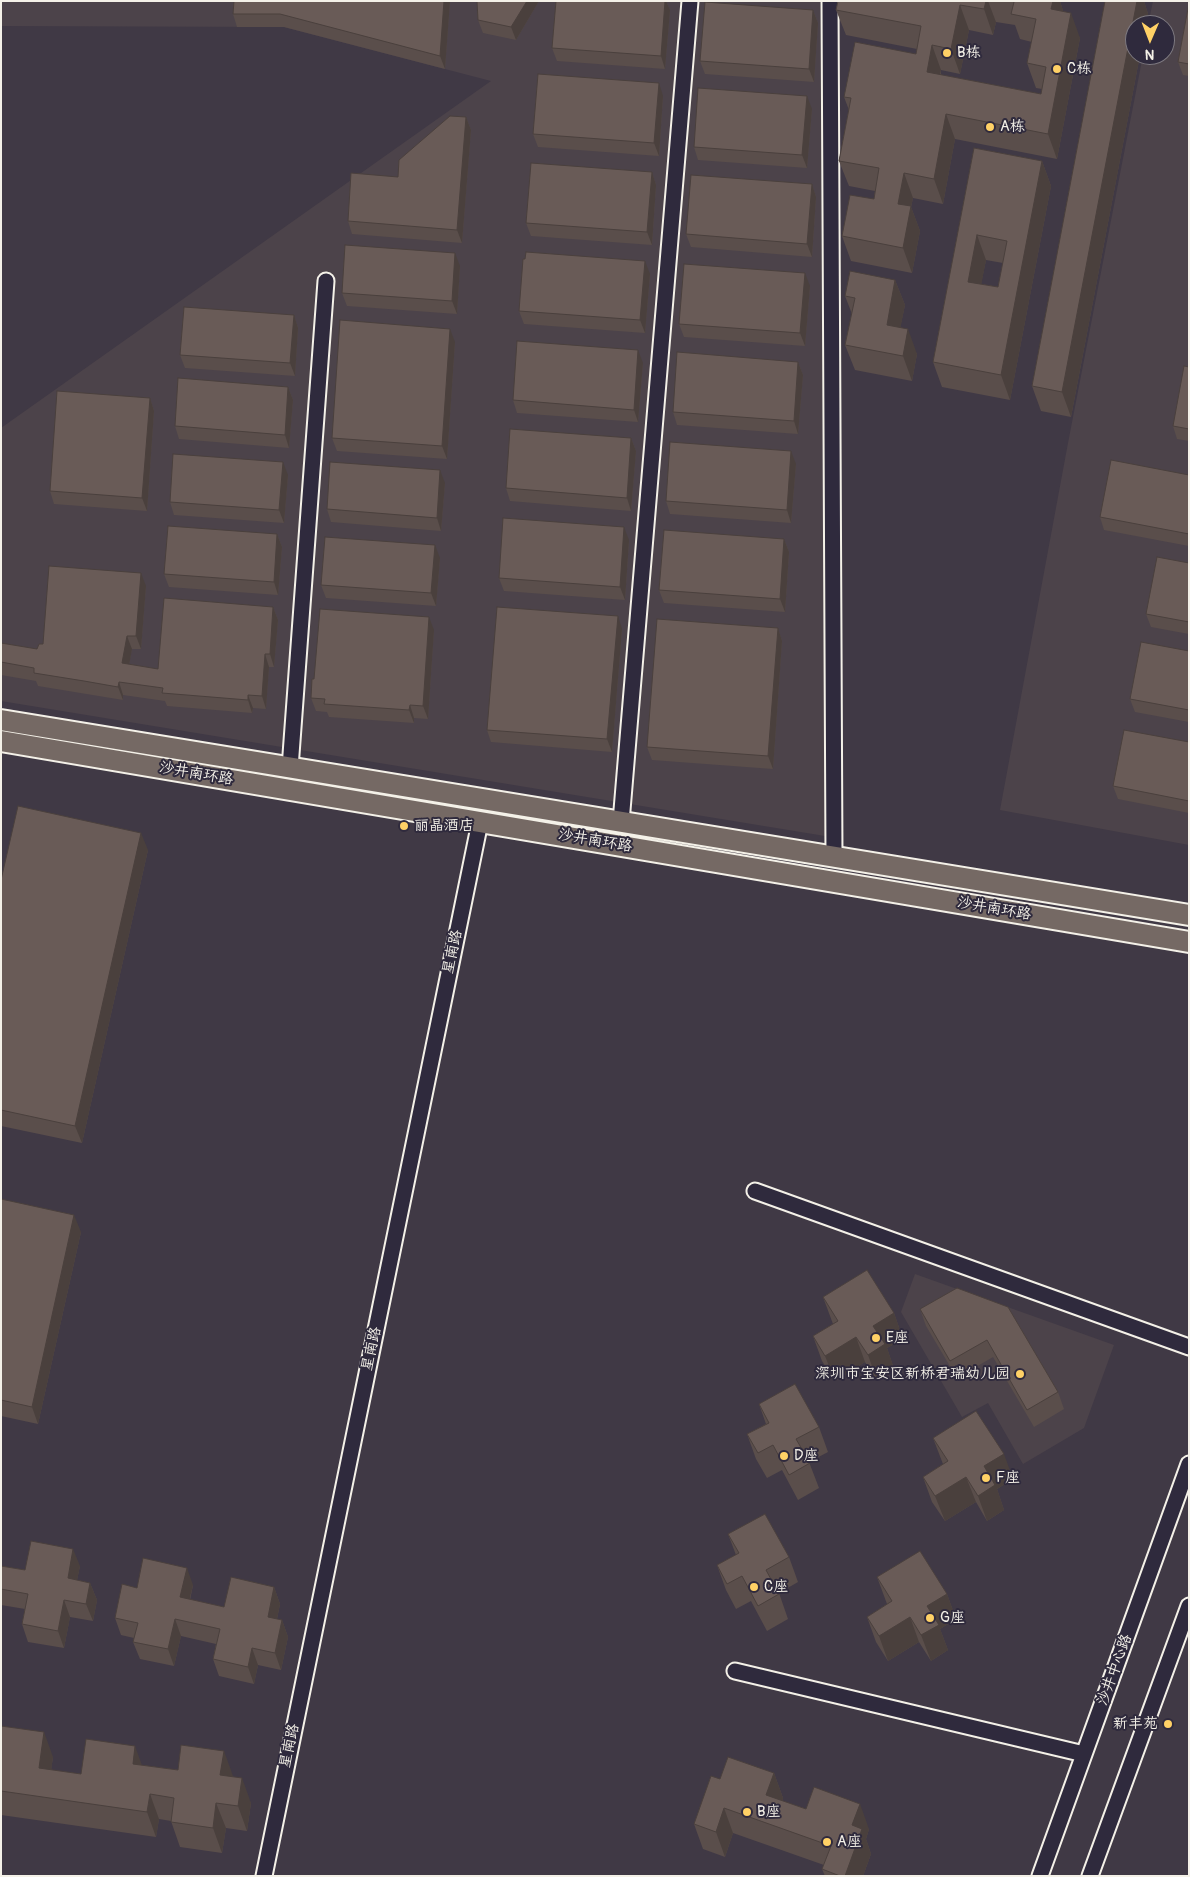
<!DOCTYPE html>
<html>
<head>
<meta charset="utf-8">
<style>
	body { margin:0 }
	#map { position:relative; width:1190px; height:1877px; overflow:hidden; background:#403945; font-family:Pangolin,sans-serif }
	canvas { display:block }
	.frame { position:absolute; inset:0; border:2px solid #f4f1e8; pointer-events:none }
	.north { position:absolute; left:1125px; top:15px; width:50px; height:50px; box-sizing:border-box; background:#2f2a3d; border:1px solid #7e7a81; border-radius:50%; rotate:181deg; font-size:14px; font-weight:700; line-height:20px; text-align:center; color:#f4f1e8 }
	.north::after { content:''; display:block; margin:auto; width:18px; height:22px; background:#ffd166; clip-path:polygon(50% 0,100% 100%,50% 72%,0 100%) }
</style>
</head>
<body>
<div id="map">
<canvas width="1190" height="1877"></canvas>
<div class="frame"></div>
<div class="north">N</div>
</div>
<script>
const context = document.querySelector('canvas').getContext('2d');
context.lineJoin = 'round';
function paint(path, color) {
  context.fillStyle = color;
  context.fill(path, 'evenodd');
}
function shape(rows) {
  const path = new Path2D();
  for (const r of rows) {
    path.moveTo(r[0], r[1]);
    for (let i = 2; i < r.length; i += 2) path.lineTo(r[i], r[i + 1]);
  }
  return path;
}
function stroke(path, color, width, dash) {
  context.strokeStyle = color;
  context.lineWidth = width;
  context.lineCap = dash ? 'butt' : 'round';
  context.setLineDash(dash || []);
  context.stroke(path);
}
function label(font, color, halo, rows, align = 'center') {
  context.font = font + ' Pangolin,"LXGW WenKai TC",sans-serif';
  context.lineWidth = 4;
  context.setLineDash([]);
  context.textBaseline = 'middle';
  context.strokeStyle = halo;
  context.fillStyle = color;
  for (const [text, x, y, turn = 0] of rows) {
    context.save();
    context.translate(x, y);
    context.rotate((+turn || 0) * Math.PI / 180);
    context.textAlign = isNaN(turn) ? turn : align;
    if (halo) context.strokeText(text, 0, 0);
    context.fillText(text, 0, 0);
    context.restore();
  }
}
const built = shape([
	[1,1,820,1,825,836,1,701,1,428,491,81,284,27,1,26],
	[1153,1,1189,1,1189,845,1000,810,1068,443,1143,55,1165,55,1165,25,1148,25],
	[915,1274,1114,1345,1084,1428,1023,1464,988,1403,962,1417,901,1312]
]);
const minor = shape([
	[830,1,834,857],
	[290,768,326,281],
	[621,822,690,1],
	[755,1191,1189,1347],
	[735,1671,1084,1754],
	[264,1876,480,822],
	[1040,1876,1189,1464],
	[1090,1876,1189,1606]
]);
const major = shape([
	[1,720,1189,915],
	[1,741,1189,942]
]);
const wall = shape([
	[450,1,445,69,284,27,237,27,233,14],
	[477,1,539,1,516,40,483,33,478,20],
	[556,1,666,1,670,10,665,69,557,61,552,48],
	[838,1,1060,1,1063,11,1080,38,1057,159,955,139,943,204,913,198,911,207,920,231,912,273,851,261,842,236,874,199,875,191,849,186,839,161,849,110,844,97,916,54,917,49,846,35,836,10],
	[996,22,1015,25,1020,39,1032,42,1027,63,1036,88,1042,89,1041,94,941,75,941,70,960,74,969,30,993,35],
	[1105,1,1144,1,1148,14,1146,25,1135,25,1135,55,1140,55,1071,417,1041,411,1032,386],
	[1189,3,1189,76,1183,75,1178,62],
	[813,10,818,23,814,82,705,74,700,61],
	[663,96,659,156,538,147,533,134],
	[812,109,807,168,698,160,694,147],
	[466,117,471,130,462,243,352,234,348,221],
	[974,148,1042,161,1051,186,1010,400,942,387,933,362],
	[986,260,1003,263,998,287,981,284],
	[652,172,656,185,652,245,531,236,526,223],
	[812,184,816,197,812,257,691,247,686,234],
	[460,266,457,314,347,306,342,293],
	[650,274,645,333,524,324,519,311],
	[895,280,905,305,900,328,917,354,912,381,855,370,845,345,852,314,845,296],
	[810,286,805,346,684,337,679,324],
	[294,315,298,328,295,376,185,368,180,355],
	[455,342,447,459,337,451,332,438],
	[798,362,803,375,798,434,677,425,673,412],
	[643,363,638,422,517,413,513,400],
	[1189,367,1189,441,1177,439,1173,426],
	[288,387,293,400,289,448,179,439,175,426],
	[150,398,154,411,147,511,54,504,50,491],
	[631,438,636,451,631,511,510,501,506,488],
	[796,464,791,523,670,514,666,501],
	[288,475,284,523,174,515,170,502],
	[1189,475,1189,546,1104,530,1100,517],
	[445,483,441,531,331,522,327,509],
	[277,534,282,547,278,595,169,587,164,574],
	[784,539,789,552,785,612,664,603,659,590],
	[629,540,625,600,504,591,499,578],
	[440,558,436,606,326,598,321,585],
	[1189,563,1189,634,1151,627,1146,614],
	[146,586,141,649,132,649,129,664,158,669,273,607,278,620,274,667,269,667,266,709,253,708,252,713,167,706,165,701,123,695,123,700,38,686,36,681,1,675,1,643,37,649,43,644],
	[778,628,782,641,773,769,652,760,647,747],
	[622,629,612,752,491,742,487,730],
	[434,630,428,719,414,718,414,723,329,717,327,712,316,711,311,698,314,679],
	[1189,651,1189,722,1135,712,1130,699],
	[1189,742,1189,813,1118,799,1113,786],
	[148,850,82,1143,1,1126,1,880],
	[1,1199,81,1232,38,1424,1,1416],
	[823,1297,894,1313,903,1339,887,1348,894,1369,877,1380,865,1362,835,1381,822,1361,813,1336,833,1324],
	[1008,1307,1058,1392,1064,1409,1034,1427,993,1357,957,1378,926,1326,920,1309],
	[759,1404,819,1427,828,1452,809,1462,819,1488,798,1500,782,1470,767,1478,756,1459,747,1434,766,1424],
	[933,1438,1013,1479,997,1489,1004,1510,987,1521,976,1502,945,1521,932,1502,923,1477,943,1464],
	[728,1534,789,1557,798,1582,779,1593,788,1619,767,1631,751,1601,736,1609,726,1590,717,1565,736,1555],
	[1,1566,25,1570,80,1566,77,1580,90,1583,97,1600,93,1621,70,1617,64,1648,28,1642,22,1624,25,1609,1,1605],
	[877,1577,947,1594,956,1619,940,1629,948,1650,931,1661,919,1642,888,1661,876,1642,867,1617,887,1604],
	[193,1585,190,1600,224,1607,274,1587,280,1604,277,1619,282,1620,288,1637,281,1670,258,1665,254,1684,219,1676,213,1659,216,1644,181,1636,174,1666,140,1659,133,1642,134,1638,121,1635,115,1618,137,1588],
	[1,1726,53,1757,51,1770,81,1774,142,1765,178,1770,233,1776,233,1777,251,1803,247,1831,226,1828,222,1853,180,1847,171,1821,159,1819,156,1837,1,1815],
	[774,1773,783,1798,782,1801,869,1829,866,1839,871,1854,863,1876,825,1876,822,1869,824,1865,733,1833,725,1857,703,1849,694,1824,720,1779]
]);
const shadedWall = shape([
	[444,1,450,1,445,69,440,56],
	[527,1,539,1,516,40,511,27],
	[665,1,666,1,670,10,665,69,661,56],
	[986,1,988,1,996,22,993,35,984,9],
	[1053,1,1060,1,1064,14,1051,9],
	[1137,1,1144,1,1148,14,1146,25,1135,25,1135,55,1140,55,1071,417,1062,392],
	[960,5,969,30,960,74,951,49],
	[813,10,818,23,814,82,809,69],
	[1071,13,1080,38,1057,159,1048,134],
	[932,45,941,70,936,97,927,72],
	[659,83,663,96,659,156,654,143],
	[807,96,812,109,807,168,802,155],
	[946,114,955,139,943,204,934,179],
	[466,117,471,130,462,243,457,230],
	[1042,161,1051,186,1010,400,1001,375],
	[652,172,656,185,652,245,647,232],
	[904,173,913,198,911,207,920,231,912,273,903,248,898,204],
	[812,184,816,197,812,257,807,244],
	[977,235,986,260,977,307,968,282],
	[455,253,460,266,457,314,452,301],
	[645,261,650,274,645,333,640,320],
	[805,273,810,286,805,346,800,333],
	[895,280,905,305,896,350,887,325],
	[294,315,298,328,295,376,290,363],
	[450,329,455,342,447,459,442,446],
	[908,329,917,354,912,381,903,356],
	[638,350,643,363,638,422,634,410],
	[798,362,803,375,798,434,794,421],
	[288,387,293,400,289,448,285,435],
	[150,398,154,411,147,511,142,498],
	[631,438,636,451,631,511,627,498],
	[791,451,796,464,791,523,787,510],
	[283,462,288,475,284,523,279,510],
	[440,470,445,483,441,531,437,518],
	[624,527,629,540,625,600,620,587],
	[277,534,282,547,278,595,274,582],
	[784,539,789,552,785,612,780,599],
	[435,545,440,558,436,606,431,593],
	[141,573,146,586,141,649,136,636],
	[273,607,278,620,274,667,270,654],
	[618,616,622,629,612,752,607,739],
	[429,617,434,630,428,719,423,706],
	[778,628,782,641,773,769,768,756],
	[127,636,132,649,127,676,122,663],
	[265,654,269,667,266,709,262,696],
	[119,682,123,695,123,700,118,687],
	[248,695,253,708,252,713,248,700],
	[410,705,414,718,414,723,409,710],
	[141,833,148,850,82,1143,75,1126],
	[74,1215,81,1232,38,1424,32,1407],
	[894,1313,903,1339,887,1348,894,1369,877,1380,868,1355,873,1326],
	[856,1337,865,1362,835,1381,825,1356],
	[1004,1454,1013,1479,997,1489,1004,1510,987,1521,978,1496,984,1466],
	[966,1477,976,1502,945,1521,935,1496],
	[73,1549,80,1566,74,1595,68,1578],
	[187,1568,193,1585,186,1614,180,1597],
	[90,1583,97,1600,93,1621,86,1604],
	[274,1587,280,1604,274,1634,268,1617],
	[947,1594,956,1619,940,1629,948,1650,931,1661,921,1635,927,1606],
	[64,1600,70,1617,64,1648,58,1631],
	[910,1617,919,1642,888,1661,879,1636],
	[175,1619,181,1636,174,1666,168,1649],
	[282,1620,288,1637,281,1670,275,1653],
	[252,1648,258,1665,254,1684,248,1667],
	[44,1732,53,1757,48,1793,39,1768],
	[135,1746,144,1771,133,1764],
	[224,1751,233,1776,229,1800,220,1775],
	[774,1773,783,1798,776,1820,766,1795],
	[242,1778,251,1803,247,1831,238,1806],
	[150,1794,159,1819,156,1837,147,1812],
	[216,1803,226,1828,222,1853,213,1828],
	[860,1804,869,1829,866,1839,871,1854,863,1876,845,1876,852,1825],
	[724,1808,733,1833,725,1857,716,1832]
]);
const building = shape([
	[234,1,444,1,440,56,280,14,233,14,234,1],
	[477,1,527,1,511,27,478,20,477,1],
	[556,1,665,1,661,56,552,48,556,1],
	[838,1,986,1,984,9,960,5,951,49,932,45,927,72,1041,94,1046,67,1027,63,1036,19,1011,14,1014,2,1012,1,1053,1,1051,9,1071,13,1048,134,946,114,934,179,904,173,898,204,911,206,903,248,842,236,850,195,874,199,879,168,839,161,851,98,844,97,855,42,916,54,921,26,836,10,838,1],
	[1105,1,1137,1,1062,392,1032,386,1105,1],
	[705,2,813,10,809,69,700,61,705,2],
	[1189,3,1189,64,1178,62,1189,3],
	[538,74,659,83,654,143,533,134,538,74],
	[698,88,807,96,802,155,694,147,698,88],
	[450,116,466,117,457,230,348,221,351,173,398,177,399,160,450,116],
	[974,148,1042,161,1001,375,933,362,974,148],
	[977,235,1007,241,998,287,968,282,977,235],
	[531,163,652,172,647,232,526,223,531,163],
	[691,175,812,184,807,244,686,234,691,175],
	[345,245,455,253,452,301,342,293,345,245],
	[526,252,645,261,640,320,519,311,523,259,525,259,526,252],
	[684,264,805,273,800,333,679,324,684,264],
	[850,271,895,280,887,325,908,329,903,356,845,345,855,298,845,296,850,271],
	[184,307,294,315,290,363,180,355,184,307],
	[340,320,450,329,442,446,332,438,340,320],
	[517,341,638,350,634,410,513,400,517,341],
	[677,352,798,362,794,421,673,412,677,352],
	[1184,366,1189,367,1189,429,1173,426,1184,366],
	[178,378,288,387,285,435,175,426,178,378],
	[57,391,150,398,142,498,50,491,57,391],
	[510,429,631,438,627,498,506,488,510,429],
	[670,442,791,451,787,510,666,501,670,442],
	[173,454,283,462,279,510,170,502,173,454],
	[1111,460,1189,475,1189,534,1100,517,1111,460],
	[330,462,440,470,437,518,327,509,330,462],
	[503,518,624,527,620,587,499,578,503,518],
	[168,526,277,534,274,582,164,574,168,526],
	[664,530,784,539,780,599,659,590,664,530],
	[325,537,435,545,431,593,321,585,325,537],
	[1157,557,1189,563,1189,622,1146,614,1157,557],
	[49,566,141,573,136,636,127,636,122,663,158,669,164,598,273,607,270,654,265,654,262,696,248,695,248,700,162,693,163,688,119,682,118,687,84,681,34,673,34,668,1,662,1,643,37,649,39,644,43,644,49,566],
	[497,607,618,616,607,739,487,730,497,607],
	[320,609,429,617,423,706,410,705,409,710,324,704,325,699,311,698,312,679,314,679,320,609],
	[657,619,778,628,768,756,647,747,657,619],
	[1141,642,1189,651,1189,710,1130,699,1141,642],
	[1124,730,1189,742,1189,801,1113,786,1124,730],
	[18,806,141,833,75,1126,1,1110,1,880,18,806],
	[1,1199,74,1215,32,1407,1,1400,1,1199],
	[867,1270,894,1313,873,1326,885,1344,868,1355,856,1337,825,1356,813,1336,838,1321,823,1297,867,1270],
	[957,1288,1008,1307,1058,1392,1027,1410,987,1340,950,1361,920,1309,957,1288],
	[795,1384,819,1427,796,1439,810,1463,789,1475,773,1445,758,1453,747,1434,769,1423,759,1404,795,1384],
	[976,1411,1004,1454,984,1466,995,1485,978,1496,966,1477,935,1496,923,1477,948,1461,933,1438,976,1411],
	[765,1514,789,1557,766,1570,779,1594,758,1606,742,1576,727,1584,717,1565,739,1553,728,1534,765,1514],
	[31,1541,73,1549,68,1578,90,1583,86,1604,64,1600,58,1631,22,1624,28,1594,1,1589,1,1566,25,1570,31,1541],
	[920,1551,947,1594,927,1606,939,1625,921,1635,910,1617,879,1636,867,1617,892,1601,877,1577,920,1551],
	[143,1558,187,1568,180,1597,224,1607,231,1577,274,1587,268,1617,282,1620,275,1653,252,1648,248,1667,213,1659,220,1629,175,1619,168,1649,133,1642,138,1623,115,1618,122,1584,137,1588,143,1558],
	[1,1726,44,1732,39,1768,81,1774,86,1739,135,1746,133,1764,178,1770,181,1745,224,1751,220,1775,242,1778,238,1806,216,1803,213,1828,171,1822,174,1798,150,1794,147,1812,1,1791,1,1726],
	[728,1757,774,1773,766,1795,806,1809,814,1787,860,1804,852,1825,862,1829,845,1876,840,1876,822,1869,831,1846,724,1808,716,1832,694,1824,711,1776,720,1779,728,1757]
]);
const markers = [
	[947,53,5,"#ffd166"],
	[1057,69,5,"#ffd166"],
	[990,127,5,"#ffd166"],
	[404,826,5,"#ffd166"],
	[876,1338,5,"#ffd166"],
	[1020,1374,5,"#ffd166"],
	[784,1456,5,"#ffd166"],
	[986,1478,5,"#ffd166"],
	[754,1587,5,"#ffd166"],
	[930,1618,5,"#ffd166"],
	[1168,1724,5,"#ffd166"],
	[747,1812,5,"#ffd166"],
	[827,1842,5,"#ffd166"]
];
const poiNames = [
	["B栋",957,53],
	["C栋",1067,69],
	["A栋",1000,127],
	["丽晶酒店",414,826],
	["E座",886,1338],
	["深圳市宝安区新桥君瑞幼儿园",1010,1374,"right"],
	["D座",794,1456],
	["F座",996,1478],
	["C座",764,1587],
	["G座",940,1618],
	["新丰苑",1158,1724,"right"],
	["B座",757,1812],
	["A座",837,1842]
];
const streetNames = [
	["沙井南环路",196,774,10],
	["沙井南环路",595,841,10],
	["沙井南环路",994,909,10],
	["星南路",453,952,-78],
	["星南路",372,1349,-78],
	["沙井中心路",1115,1670,-70],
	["星南路",290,1746,-78]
];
paint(built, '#4c434a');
stroke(minor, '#f4f1e8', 19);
stroke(major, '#f4f1e8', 24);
stroke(minor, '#2f2a3d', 15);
stroke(major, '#756964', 20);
paint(wall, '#5a4e4b');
paint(shadedWall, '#4a403d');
paint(building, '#695b57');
stroke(building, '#4a403d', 1);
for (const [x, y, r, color] of markers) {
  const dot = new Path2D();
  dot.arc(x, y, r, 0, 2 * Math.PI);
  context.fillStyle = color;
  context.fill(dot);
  stroke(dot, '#2f2a3d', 2);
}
label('15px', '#f4f1e8', '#2f2a3d', poiNames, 'left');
label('15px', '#f4f1e8', '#2f2a3d', streetNames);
</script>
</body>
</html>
